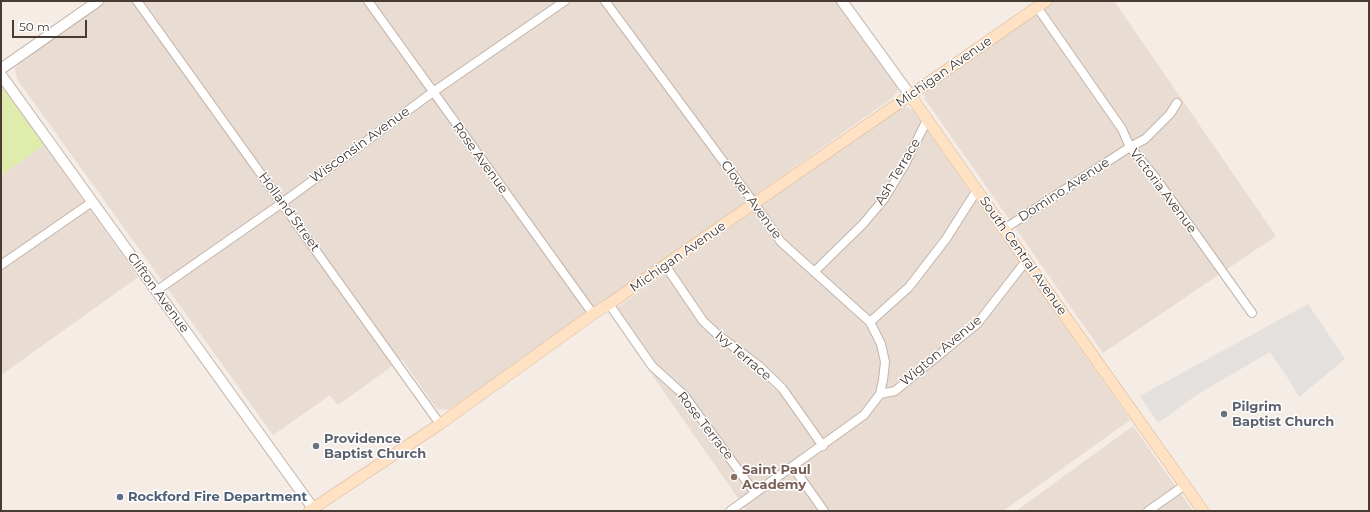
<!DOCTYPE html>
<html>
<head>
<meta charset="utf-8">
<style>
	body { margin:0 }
	#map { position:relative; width:1370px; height:512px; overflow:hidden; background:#f4ece5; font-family:Montserrat,sans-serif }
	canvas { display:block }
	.frame { position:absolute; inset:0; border:2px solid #473b34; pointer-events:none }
	.scale { position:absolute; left:12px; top:20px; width:75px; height:18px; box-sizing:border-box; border:2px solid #473b34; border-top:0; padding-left:5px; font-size:12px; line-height:14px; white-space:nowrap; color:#473b34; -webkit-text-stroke:3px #fff; paint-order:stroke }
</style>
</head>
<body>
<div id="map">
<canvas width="1370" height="512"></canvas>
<div class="frame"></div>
<div class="scale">50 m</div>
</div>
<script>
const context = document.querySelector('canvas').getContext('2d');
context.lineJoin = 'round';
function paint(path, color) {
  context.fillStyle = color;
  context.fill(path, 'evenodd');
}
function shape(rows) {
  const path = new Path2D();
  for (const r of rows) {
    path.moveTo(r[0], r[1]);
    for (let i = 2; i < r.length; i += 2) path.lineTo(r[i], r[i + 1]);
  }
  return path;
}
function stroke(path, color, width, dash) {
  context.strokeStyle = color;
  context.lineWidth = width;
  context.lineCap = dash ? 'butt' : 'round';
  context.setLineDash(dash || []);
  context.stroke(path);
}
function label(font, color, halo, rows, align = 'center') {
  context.font = font + ' Montserrat,sans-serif';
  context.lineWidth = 3;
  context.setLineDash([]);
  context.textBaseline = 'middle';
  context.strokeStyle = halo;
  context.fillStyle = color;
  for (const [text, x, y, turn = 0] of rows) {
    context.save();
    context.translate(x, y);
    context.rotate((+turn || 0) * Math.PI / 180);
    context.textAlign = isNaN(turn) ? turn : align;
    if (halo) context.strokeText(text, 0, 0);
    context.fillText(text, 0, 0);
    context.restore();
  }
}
const residential = shape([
	[107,1,838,1,897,86,898,90,892,98,453,409,445,410,438,409,434,405,402,359,338,405,330,395,273,435,17,79,15,69,19,63],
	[1053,1,1114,1,1276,236,1103,353,925,99,925,94,927,90],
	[906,107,913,110,1130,420,1003,511,747,511,609,313,901,108],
	[44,145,138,277,1,375,1,171,3,174],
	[1133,426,1193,511,1016,511]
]);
const green = shape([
	[1,86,44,145,3,174,1,171]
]);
const parking = shape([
	[1308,304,1345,359,1299,397,1289,380,1270,352,1198,394,1158,423,1140,396]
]);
const minor = shape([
	[137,1,440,424],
	[368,1,593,314],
	[605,1,754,203,781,242,870,322,881,344,885,362,883,380,880,394],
	[1037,7,1122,129,1130,147,1155,177,1252,313],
	[1004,229,1130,147,1145,139,1170,114,1177,103],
	[1,265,92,202],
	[665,265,703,321,718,335,759,366,782,388,823,446],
	[814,272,863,224,884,199,904,166,927,120],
	[156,291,282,203,433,92,565,1],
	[609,304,652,366,684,395,755,493],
	[870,322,909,287,946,239,977,190],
	[793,467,824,511],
	[730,511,864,415,880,394,895,391,977,324,1026,261],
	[1148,511,1185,485]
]);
const tertiary = shape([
	[842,1,910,95],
	[1,69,98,1],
	[1,75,315,511]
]);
const secondary = shape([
	[910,95,1004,229,1026,261,1203,511],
	[309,511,440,424,593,314,609,304,1046,1]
]);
const markers = [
	[1224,414,4,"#6b7280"],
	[316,446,4,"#6b7280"],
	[734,477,4,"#8d6e63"],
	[120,497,4,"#5c6f8a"]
];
const streetNames = [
	["Michigan Avenue",944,72,-35],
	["Wisconsin Avenue",360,145,-36],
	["Rose Avenue",480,158,54],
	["Ash Terrace",898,172,-59],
	["Domino Avenue",1064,190,-33],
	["Victoria Avenue",1163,191,53],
	["Clover Avenue",751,200,54],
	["Holland Street",289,212,54],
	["South Central Avenue",1023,256,55],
	["Michigan Avenue",678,257,-35],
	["Clifton Avenue",158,293,54],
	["Wigton Avenue",941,351,-40],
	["Ivy Terrace",743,356,40],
	["Rose Terrace",705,426,52]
];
const worshipNames = [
	["Pilgrim",1232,407],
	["Baptist Church",1232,422],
	["Providence",324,439],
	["Baptist Church",324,454]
];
const educationNames = [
	["Saint Paul",742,470],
	["Academy",742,485]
];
const serviceNames = [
	["Rockford Fire Department",128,497]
];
paint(residential, '#e8dcd3');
paint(green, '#dfecab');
paint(parking, '#e4e0de');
stroke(minor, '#c3b4aa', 10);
stroke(tertiary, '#c3b4aa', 12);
stroke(secondary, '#dbb593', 12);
stroke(minor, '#fff', 8);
stroke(tertiary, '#fff', 10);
stroke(secondary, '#ffe2c4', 11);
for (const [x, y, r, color] of markers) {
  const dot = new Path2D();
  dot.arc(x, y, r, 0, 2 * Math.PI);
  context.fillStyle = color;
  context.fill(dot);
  stroke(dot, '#fff', 1.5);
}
label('13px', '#473b34', '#fff', streetNames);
label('bold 13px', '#5b616d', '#fff', worshipNames, 'left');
label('bold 13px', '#785e54', '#fff', educationNames, 'left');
label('bold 13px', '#4e5e75', '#fff', serviceNames, 'left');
</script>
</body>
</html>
